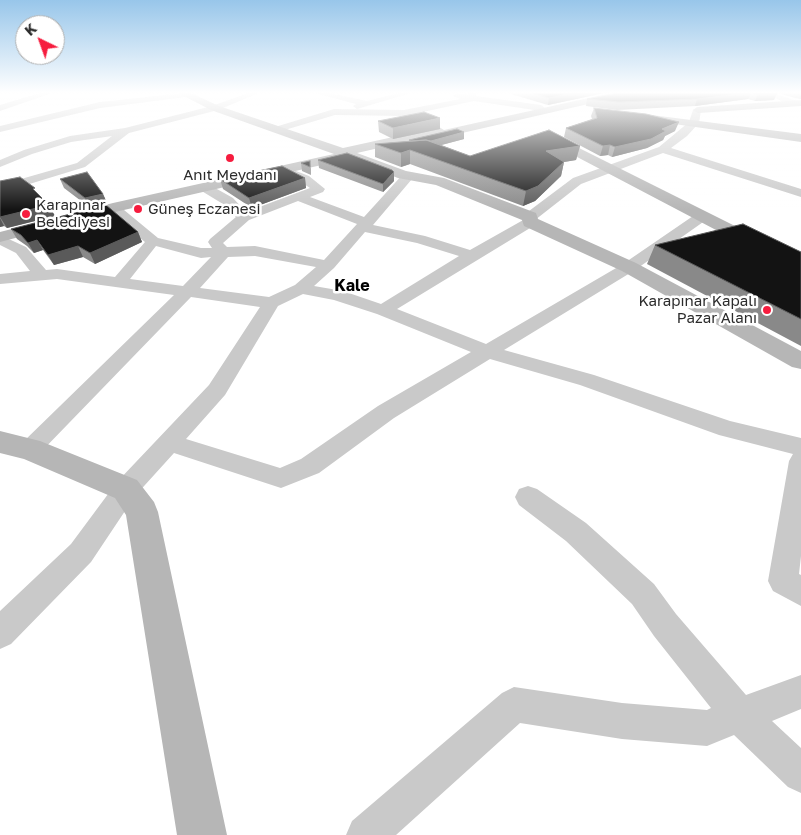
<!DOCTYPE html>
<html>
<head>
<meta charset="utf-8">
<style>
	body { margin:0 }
	#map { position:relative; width:801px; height:835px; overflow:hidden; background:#fff; font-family:"Golos Text",sans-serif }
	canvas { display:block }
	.north { position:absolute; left:15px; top:15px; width:50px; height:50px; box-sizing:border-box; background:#fff; border:1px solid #ababab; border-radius:50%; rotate:318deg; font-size:14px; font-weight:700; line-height:20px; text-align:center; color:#2c2c2c }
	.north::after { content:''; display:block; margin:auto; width:18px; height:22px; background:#f61c3e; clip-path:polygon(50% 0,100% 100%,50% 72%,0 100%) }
</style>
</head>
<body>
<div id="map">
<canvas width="801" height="835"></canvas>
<div class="north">K</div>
</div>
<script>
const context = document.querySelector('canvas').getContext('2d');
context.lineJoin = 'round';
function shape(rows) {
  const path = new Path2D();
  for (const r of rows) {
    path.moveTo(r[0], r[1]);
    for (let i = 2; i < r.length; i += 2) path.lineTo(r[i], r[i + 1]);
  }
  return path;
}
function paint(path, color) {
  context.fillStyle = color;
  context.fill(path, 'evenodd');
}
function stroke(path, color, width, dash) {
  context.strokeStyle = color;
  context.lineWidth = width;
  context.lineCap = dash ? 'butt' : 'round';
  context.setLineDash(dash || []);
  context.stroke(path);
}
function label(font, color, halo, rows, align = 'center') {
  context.font = font + ' "Golos Text",sans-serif';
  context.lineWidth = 5;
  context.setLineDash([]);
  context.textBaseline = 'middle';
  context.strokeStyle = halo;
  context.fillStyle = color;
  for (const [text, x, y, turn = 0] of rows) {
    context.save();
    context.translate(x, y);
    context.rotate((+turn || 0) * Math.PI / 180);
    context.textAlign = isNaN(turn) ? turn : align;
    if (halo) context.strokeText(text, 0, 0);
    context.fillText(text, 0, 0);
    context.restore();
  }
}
const street = shape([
	[40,93,52,93,0,111,0,105,40,93],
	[184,93,190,95,186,97,100,108,0,132,0,126,100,102,184,93],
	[248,93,259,93,218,110,129,133,85,167,0,193,0,185,77,163,112,136,71,142,32,154,0,167,0,160,24,150,70,136,125,128,212,106,248,93],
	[315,93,329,93,367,101,399,93,411,93,357,109,353,106,356,104,315,93],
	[457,93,468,95,468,93,476,93,476,96,541,105,545,108,541,111,474,101,404,116,335,115,278,132,273,129,275,127,334,109,404,110,460,99,453,96,457,93],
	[762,93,773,93,800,102,801,105,794,106,762,93],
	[697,107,701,110,699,123,687,136,671,148,801,189,801,197,663,153,581,184,535,220,537,222,535,225,397,309,486,344,623,264,696,214,706,214,708,217,706,220,635,270,504,350,594,375,730,421,801,438,801,556,799,574,801,575,801,606,773,591,768,581,789,461,793,454,719,435,580,385,490,359,394,418,319,473,281,488,174,453,135,496,91,562,11,644,0,649,0,611,71,544,117,482,209,385,260,307,191,297,38,455,30,458,22,455,18,449,22,443,174,295,57,279,0,284,0,274,30,271,16,253,0,245,0,235,26,247,46,270,57,269,115,277,145,242,108,211,106,208,108,205,118,205,158,238,201,248,212,248,208,242,210,239,236,217,223,204,200,190,198,187,200,184,208,184,233,198,246,212,310,188,301,182,279,171,277,169,279,167,283,166,309,176,325,189,323,192,310,197,364,217,404,173,412,173,414,176,412,179,373,225,425,236,470,250,525,219,523,217,525,214,573,178,659,147,689,122,693,110,697,107],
	[298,201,357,224,324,260,255,246,227,247,223,243,249,220,298,201],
	[365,232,417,243,459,256,381,304,343,291,314,286,334,268,365,232],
	[156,246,201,258,211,257,183,286,130,279,156,246],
	[255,256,316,267,295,285,269,297,200,288,228,257,255,256],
	[303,294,334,300,377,314,471,352,378,406,301,459,280,468,186,439,225,395,278,306,303,294],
	[528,486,537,489,586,523,654,584,676,614,746,695,801,675,801,709,772,721,801,748,801,793,788,787,734,735,707,746,622,739,520,723,396,835,346,835,352,821,502,693,514,687,622,703,707,710,711,708,654,636,632,604,566,541,519,505,515,497,519,489,528,486]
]);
const secondary = shape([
	[178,93,191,93,219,106,343,148,439,127,444,130,611,93,628,93,623,96,423,142,418,139,357,153,406,171,444,178,536,213,538,219,636,263,801,351,801,369,792,367,622,271,524,226,522,220,436,185,398,178,348,159,115,212,0,242,0,232,113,203,334,154,211,110,178,93],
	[801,100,801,106,698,113,693,110,698,107,801,100],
	[636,113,801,134,801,142,632,118,630,116,636,113],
	[545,131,801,259,801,273,794,271,541,138,539,135,541,132,545,131],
	[0,431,40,441,137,480,154,502,158,512,227,835,177,835,126,515,115,498,24,459,0,453,0,431]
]);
const wall = shape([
	[511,93,604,93,548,105,511,94],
	[617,93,777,93,774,100,755,101,748,99,695,106,617,110,586,106,587,99],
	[778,93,801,93,801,99,795,98],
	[594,108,675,131,665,136,663,140,647,148,612,157,608,155,600,156,564,137,566,128,592,119,591,116],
	[378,121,440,129,393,139,379,132],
	[464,132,464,139,441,145,470,156,580,146,576,160,564,162,561,176,535,201,523,206,410,164,401,167,375,157,375,144,409,141,409,140],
	[318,160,394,181,383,192,319,168],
	[310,161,311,169,311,175,302,171,301,163],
	[305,178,306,188,252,208,223,189,220,179],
	[60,179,103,194,107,203,89,207,64,188],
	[0,181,38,194,55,216,7,228,4,226,0,227],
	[11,229,138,232,142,242,95,264,83,257,54,265,43,250,34,253,27,246,17,239],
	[655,245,801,252,801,346,647,264]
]);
const shadedWall = shape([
	[572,93,604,93,548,105,549,98],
	[747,93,751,93,748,99,695,106,697,99],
	[777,93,774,100,755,101,758,94],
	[440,118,440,129,393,139,393,128],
	[679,122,675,131,665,136,663,140,647,148,612,157,615,147,662,129],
	[464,132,464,139,419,151,419,144],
	[610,145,608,155,600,156,603,146],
	[580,146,576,160,564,162,561,176,535,201,523,206,526,191,546,151],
	[410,150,410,164,401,167,401,153],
	[394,172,394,181,383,192,383,184],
	[305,178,306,188,252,208,249,198],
	[103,194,107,203,89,207,85,198],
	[49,205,55,216,7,228,0,217],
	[0,218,4,226,0,227],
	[138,232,142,242,95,264,90,253],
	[37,240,43,250,34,253,28,243],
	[78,246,83,257,54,265,48,255]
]);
const building = shape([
	[532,93,572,93,549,98,532,93],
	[617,93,747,93,697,99,619,102,587,99,617,93],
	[753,93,777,93,758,94,753,93],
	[594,108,646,114,679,122,662,129,666,131,651,139,615,147,610,145,603,146,566,128,597,118,594,108],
	[424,112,440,118,393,128,378,121,424,112],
	[457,129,464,132,431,141,426,140,411,141,409,140,457,129],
	[549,130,580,146,546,151,564,162,538,186,526,191,410,150,401,153,375,144,426,140,470,156,549,130],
	[347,153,392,170,394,172,383,184,318,160,347,153],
	[310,161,310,167,301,163,310,161],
	[282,166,305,178,249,198,220,179,282,166],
	[87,172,103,194,85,198,60,179,87,172],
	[20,177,35,188,33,189,49,205,0,217,0,181,20,177],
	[106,205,138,232,90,253,78,246,48,255,37,240,28,243,21,235,11,229,106,205],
	[743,224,801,252,801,319,655,245,743,224]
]);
const markers = [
	[230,158,5,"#f61c3e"],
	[138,209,5,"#f61c3e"],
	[26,214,5,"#f61c3e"],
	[767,310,5,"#f61c3e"]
];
const farPoinames = [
	["Anıt Meydanı",230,175,"center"],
	["Karapınar",36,205],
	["Belediyesi",36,222],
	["Güneş Eczanesi",148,209],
	["Karapınar Kapalı",757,301,"right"],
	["Pazar Alanı",757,318,"right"]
];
const farNeighbourhoodnames = [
	["Kale",352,286]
];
paint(street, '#c9c9c9');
paint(secondary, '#b6b6b6');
paint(wall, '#898989');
paint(shadedWall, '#5a5a5a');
paint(building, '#131313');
stroke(building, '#5a5a5a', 1);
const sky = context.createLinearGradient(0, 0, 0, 210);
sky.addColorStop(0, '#98c6ea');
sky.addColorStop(0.44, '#fff');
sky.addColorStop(1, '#ffffff00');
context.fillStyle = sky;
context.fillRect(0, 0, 801, 210);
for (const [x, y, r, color] of markers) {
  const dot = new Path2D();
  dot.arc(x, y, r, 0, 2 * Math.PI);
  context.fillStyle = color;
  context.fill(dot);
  stroke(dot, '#fff', 2);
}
label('15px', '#2c2c2c', '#fff', farPoinames, 'left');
label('bold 16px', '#000', '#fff', farNeighbourhoodnames);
</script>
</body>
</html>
